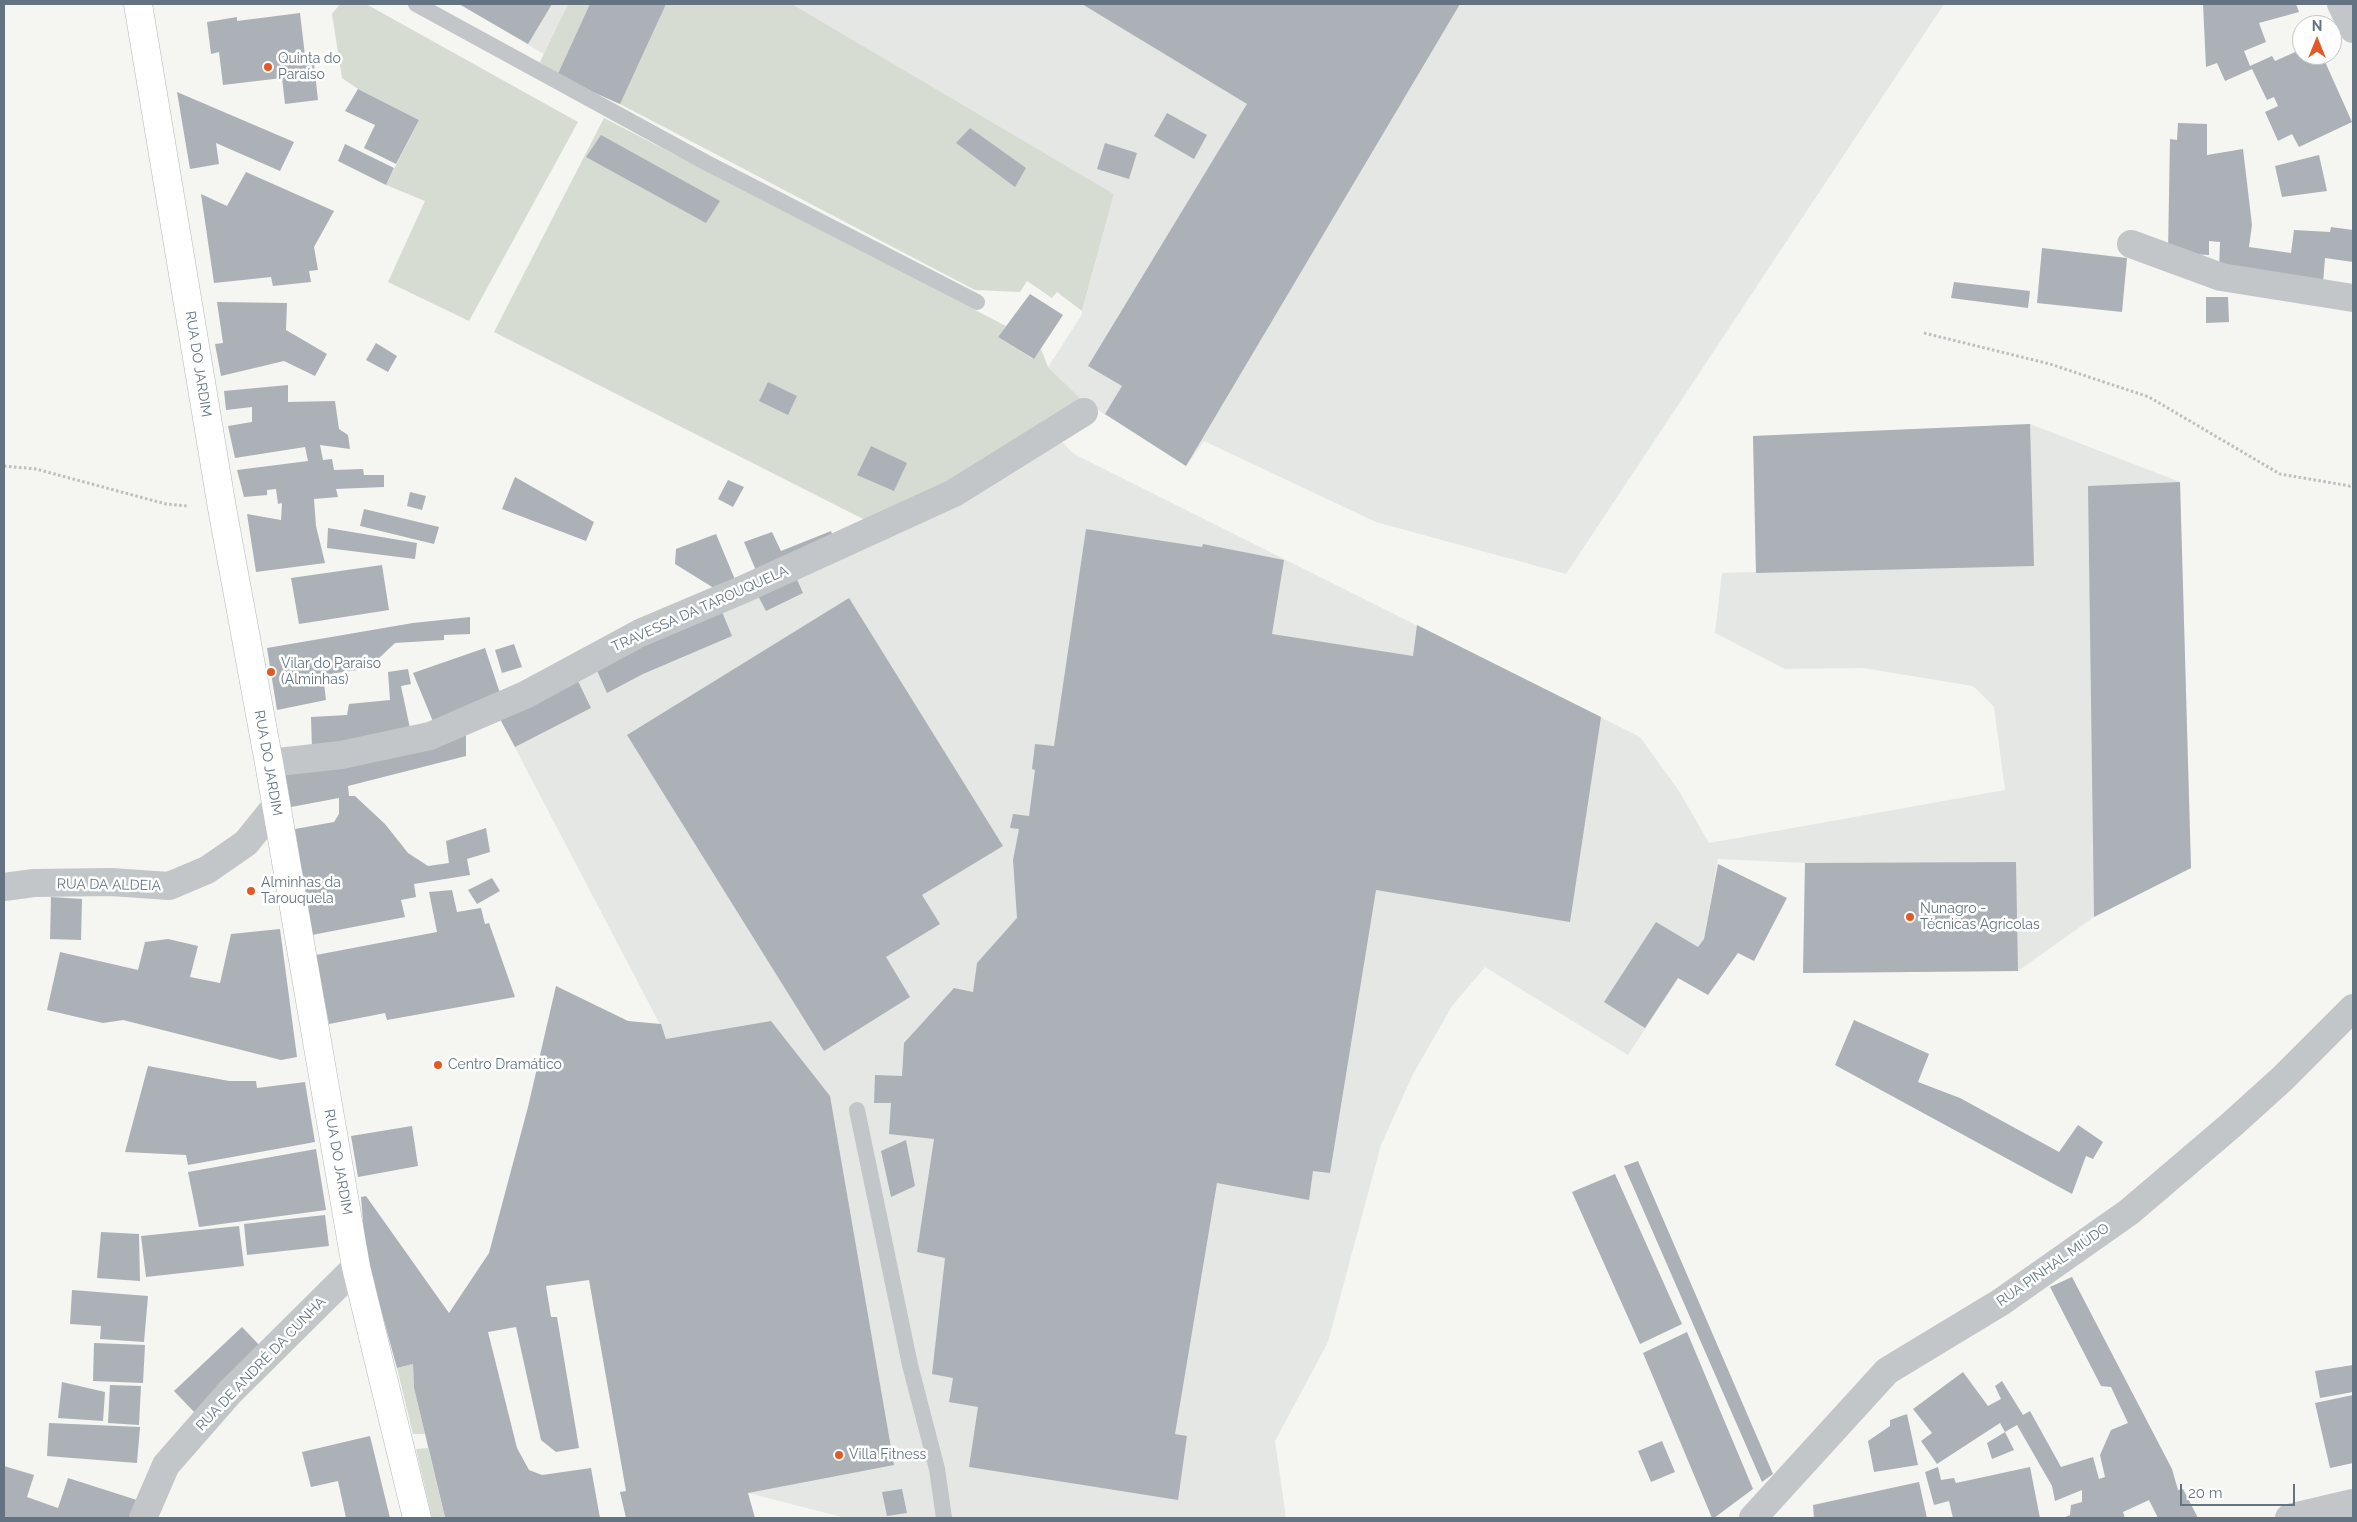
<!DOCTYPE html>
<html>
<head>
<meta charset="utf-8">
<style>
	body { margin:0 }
	#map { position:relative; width:2357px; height:1522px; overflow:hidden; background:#f5f5f1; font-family:Raleway,sans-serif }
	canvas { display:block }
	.frame { position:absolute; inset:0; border:5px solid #647382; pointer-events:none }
	.north { position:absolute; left:2292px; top:15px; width:50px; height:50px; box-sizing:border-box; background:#fff; border:1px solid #c1c7cd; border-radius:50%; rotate:0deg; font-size:14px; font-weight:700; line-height:20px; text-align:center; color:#647382 }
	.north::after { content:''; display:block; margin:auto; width:18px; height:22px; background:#e15a26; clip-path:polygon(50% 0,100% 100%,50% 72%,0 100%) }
	.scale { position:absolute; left:2180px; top:1484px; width:115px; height:22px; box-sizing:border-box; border:2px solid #647382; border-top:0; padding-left:6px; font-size:15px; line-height:18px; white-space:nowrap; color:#647382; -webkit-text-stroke:4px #fff; paint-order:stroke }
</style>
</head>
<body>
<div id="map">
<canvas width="2357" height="1522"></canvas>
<div class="frame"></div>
<div class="north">N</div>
<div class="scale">20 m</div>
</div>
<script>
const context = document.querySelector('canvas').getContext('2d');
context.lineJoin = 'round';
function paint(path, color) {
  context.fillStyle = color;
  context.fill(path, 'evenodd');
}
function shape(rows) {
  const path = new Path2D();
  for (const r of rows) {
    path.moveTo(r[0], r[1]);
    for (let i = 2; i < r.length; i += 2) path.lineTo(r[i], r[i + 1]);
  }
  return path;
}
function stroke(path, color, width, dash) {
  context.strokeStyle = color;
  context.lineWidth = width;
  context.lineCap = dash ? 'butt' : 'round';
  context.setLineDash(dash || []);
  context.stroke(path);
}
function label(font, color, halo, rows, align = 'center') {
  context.font = font + ' Raleway,sans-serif';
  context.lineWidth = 5;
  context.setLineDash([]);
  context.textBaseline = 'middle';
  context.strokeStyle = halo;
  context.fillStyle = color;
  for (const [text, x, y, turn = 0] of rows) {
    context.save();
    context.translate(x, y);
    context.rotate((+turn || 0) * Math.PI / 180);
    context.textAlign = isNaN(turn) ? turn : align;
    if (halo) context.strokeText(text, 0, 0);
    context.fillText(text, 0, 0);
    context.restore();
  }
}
const built = shape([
	[459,4,568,4,544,54],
	[792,4,1944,4,1566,574,1376,522,1204,441,1186,466,1082,400,1048,367,1081,316,1114,194],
	[2030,424,2180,482,2191,868,2094,917,2018,971,1803,973,1805,863,1718,859,1704,939,1628,1055,1485,967,1452,1006,1413,1074,1381,1145,1328,1342,1275,1441,1286,1518,846,1518,748,1493,723,1376,665,1034,499,717,1059,439,1074,454,1640,737,1679,791,1709,843,2005,790,1994,707,1973,686,1863,668,1785,669,1715,633,1722,573,1756,572,1753,436]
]);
const green = shape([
	[340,4,366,4,578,122,469,321,388,282,425,201,386,185,419,120,358,89,342,78,332,14],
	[568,4,792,4,1114,194,1082,311,1057,292,1052,298,1027,281,1020,292,975,290,620,104,557,76,540,62],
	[604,118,1006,326,998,337,1033,359,1041,349,1048,367,1082,400,972,475,873,524,494,332],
	[413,1364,414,1388,425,1434,413,1434,397,1368],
	[428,1448,445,1517,447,1518,432,1518,416,1449]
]);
const building = shape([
	[459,4,552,4,528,44],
	[590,4,666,4,620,104,557,76],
	[1082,4,1460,4,1186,466,1105,414,1122,386,1088,366,1247,104],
	[2203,4,2296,4,2299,12,2259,23,2266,42,2244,51,2250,66,2272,56,2275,61,2302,49,2302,55,2322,55,2352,122,2299,147,2292,134,2278,141,2265,112,2278,106,2274,97,2267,100,2252,69,2225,81,2217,63,2206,67],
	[300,13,305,56,313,55,318,100,285,104,282,78,223,85,219,52,211,54,207,22,237,17,237,21],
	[358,89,419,120,396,164,364,148,375,125,345,111],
	[177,92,294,142,280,171,216,143,219,164,190,169],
	[1167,113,1207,135,1194,159,1154,136],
	[2178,123,2207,124,2207,155,2243,149,2252,225,2249,247,2291,253,2294,230,2330,232,2331,227,2353,230,2353,262,2325,258,2323,283,2219,271,2220,242,2209,241,2209,255,2168,253,2170,139,2177,140],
	[970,128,1026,168,1015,187,956,143],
	[601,135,720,201,706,223,586,157],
	[1105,143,1137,153,1129,179,1097,169],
	[345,144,394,168,386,185,338,161],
	[2319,155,2327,191,2282,197,2275,166],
	[246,172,334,211,314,247,318,270,309,271,311,282,273,286,271,277,214,283,201,194,227,206],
	[2042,248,2127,258,2122,312,2037,303],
	[1954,282,2030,291,2028,308,1951,298],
	[1030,294,1063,315,1034,359,998,337],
	[2206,297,2228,297,2229,322,2206,323],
	[217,302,287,303,286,330,327,354,315,376,284,361,221,376,215,344,223,343],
	[376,343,397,356,388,372,366,360],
	[768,382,797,396,788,415,759,401],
	[288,385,288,402,335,401,339,429,348,435,350,449,320,445,323,460,332,459,334,470,363,469,364,475,384,475,384,487,336,489,338,497,314,499,316,526,325,563,256,572,247,514,281,520,282,503,278,504,276,489,267,490,267,495,244,497,237,470,308,461,305,447,235,458,228,426,252,422,252,407,226,410,224,391],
	[2030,424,2034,566,1756,573,1753,436],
	[871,446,907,463,894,491,857,475],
	[515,477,594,522,586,541,502,509],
	[728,480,744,487,733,507,718,499],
	[2180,482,2191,868,2094,917,2088,486],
	[410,492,426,496,422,510,407,506],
	[364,509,439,527,434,544,360,526],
	[328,528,417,543,415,559,327,548],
	[1086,529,1202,547,1203,544,1284,560,1272,634,1413,656,1417,625,1601,717,1570,922,1376,890,1330,1173,1313,1171,1309,1200,1217,1183,1175,1434,1187,1436,1178,1500,969,1467,978,1407,949,1402,953,1378,932,1374,945,1258,917,1252,934,1139,889,1134,891,1103,874,1103,875,1075,902,1076,904,1043,954,988,973,992,977,963,1017,918,1013,860,1019,829,1010,828,1013,814,1029,816,1035,770,1032,769,1035,744,1054,746],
	[831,531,834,540,757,573,744,542,772,532,781,551],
	[716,534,736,582,717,590,675,564,676,549],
	[382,565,389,610,299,624,291,578],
	[795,575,803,593,766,611,756,592],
	[849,598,1003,846,922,895,940,924,886,957,910,997,824,1051,627,735],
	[720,607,732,636,643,674,607,693,594,664],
	[470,617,470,634,444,635,444,640,395,643,377,660,378,667,323,675,326,700,277,710,267,648,413,623],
	[514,644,522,667,502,673,495,650],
	[485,648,501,696,434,724,413,673],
	[408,669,411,684,401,686,411,733,312,749,311,717,347,715,349,704,390,700,388,672],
	[575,675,591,708,515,747,499,717],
	[466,728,466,756,348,786,349,796,355,796,385,824,408,853,428,866,449,863,446,841,486,828,490,852,467,859,470,875,414,884,416,897,401,900,405,917,312,935,295,829,334,822,339,814,339,798,291,807,285,771],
	[2016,862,2018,971,1803,973,1805,863],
	[1718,864,1787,898,1754,961,1738,953,1708,995,1678,978,1645,1028,1604,1002,1656,922,1698,947,1704,939],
	[492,878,500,891,477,904,468,890],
	[452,890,457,912,481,908,485,924,489,923,515,997,387,1020,385,1013,329,1024,316,955,437,932,429,892],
	[51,897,82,899,81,940,50,939],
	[280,929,297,1057,281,1060,123,1020,103,1023,47,1010,60,952,138,970,145,942,168,939,198,946,190,977,220,983,231,934],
	[556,986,628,1021,661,1024,666,1039,771,1021,830,1096,894,1465,748,1493,755,1518,626,1518,620,1492,626,1491,589,1280,546,1286,551,1317,557,1317,579,1448,556,1452,541,1440,516,1327,488,1332,517,1448,529,1470,542,1475,591,1468,600,1518,445,1517,414,1388,413,1364,397,1368,361,1237,364,1234,361,1197,366,1196,449,1313,489,1253,528,1107],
	[1854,1020,1929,1054,1918,1082,1960,1098,2059,1152,2078,1125,2103,1142,2093,1159,2086,1156,2072,1194,1835,1065],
	[148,1066,229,1081,256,1081,257,1088,305,1082,315,1142,188,1165,186,1155,125,1152],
	[412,1126,418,1166,358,1177,351,1136],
	[906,1140,915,1186,891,1197,881,1151],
	[316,1149,326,1210,199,1227,188,1172],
	[1638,1161,1773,1474,1762,1482,1624,1166],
	[1615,1174,1682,1324,1640,1344,1572,1192],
	[325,1215,329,1246,247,1255,244,1224],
	[239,1226,244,1266,146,1277,141,1236],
	[101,1232,139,1234,140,1281,97,1278],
	[2072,1277,2172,1469,2178,1490,2183,1489,2198,1518,2158,1518,2149,1500,2123,1512,2125,1518,2063,1518,2070,1515,2071,1505,2082,1502,2082,1490,2055,1501,2052,1486,2017,1425,2005,1432,2000,1423,1937,1464,1921,1441,1932,1433,1913,1409,1963,1372,1988,1406,2001,1399,1995,1386,2002,1381,2023,1415,2030,1411,2061,1467,2093,1457,2099,1479,2105,1477,2100,1455,2111,1430,2128,1423,2111,1387,2101,1386,2050,1287],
	[72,1290,148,1296,144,1342,100,1339,101,1326,70,1324],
	[242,1327,264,1350,196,1414,174,1391],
	[1687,1332,1753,1489,1714,1518,1712,1518,1643,1353],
	[94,1343,145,1345,143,1383,93,1381],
	[2353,1365,2353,1392,2320,1398,2315,1371],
	[62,1382,105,1392,103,1421,58,1418],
	[110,1385,141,1386,139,1425,108,1423],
	[2353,1395,2353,1463,2330,1468,2315,1403],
	[1907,1414,1918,1465,1874,1472,1868,1441,1890,1426,1890,1420],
	[49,1423,140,1427,137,1463,47,1456],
	[2005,1432,2014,1450,1992,1459,1987,1443],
	[370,1436,390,1518,346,1518,338,1481,311,1487,302,1452],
	[1662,1441,1675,1472,1651,1482,1638,1451],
	[4,1466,34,1475,27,1497,58,1508,68,1478,143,1502,137,1518,4,1518],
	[1938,1467,1941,1480,1954,1478,1956,1483,2030,1467,2040,1518,1953,1518,1949,1501,1934,1505,1925,1472],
	[1919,1482,1927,1518,1814,1518,1813,1505],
	[902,1489,907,1513,887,1516,882,1492]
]);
const path = shape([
	[1924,333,2050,364,2149,397,2280,474,2350,486,2353,484],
	[4,466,36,469,166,504,188,506]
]);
const service = shape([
	[416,4,705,162,977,302],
	[857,1110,910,1365,937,1469,944,1518]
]);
const minor = shape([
	[2341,4,2353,29],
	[2131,244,2221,277,2353,298],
	[269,763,341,755,430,736,525,695,640,633,744,589,954,493,1084,412],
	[4,887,34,883,111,882,169,886,207,870,246,843,275,807],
	[143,1518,166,1465,230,1392,356,1267],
	[1753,1518,1887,1371,2001,1302,2129,1212,2230,1126,2282,1079,2353,1008]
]);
const tertiary = shape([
	[2289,1518,2353,1503]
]);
const secondary = shape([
	[138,4,222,508,269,763,356,1267,417,1518]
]);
const markers = [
	[268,67,5,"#e15a26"],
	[271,672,5,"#e15a26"],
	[251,891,5,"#e15a26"],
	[1910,917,5,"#e15a26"],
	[438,1065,5,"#e15a26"],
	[839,1455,5,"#e15a26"]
];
const poiNames = [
	["Quinta do",278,59],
	["Paraíso",278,75],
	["Vilar do Paraíso",281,664],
	["(Alminhas)",281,680],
	["Alminhas da",261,883],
	["Tarouquela",261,899],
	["Nunagro -",1920,909],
	["Técnicas Agrícolas",1920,925],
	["Centro Dramático",448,1065],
	["Villa Fitness",849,1455]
];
const streetNames = [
	["RUA DO JARDIM",198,364,81],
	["TRAVESSA DA TAROUQUELA",700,609,-24],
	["RUA DO JARDIM",268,763,80],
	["RUA DA ALDEIA",109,885,1],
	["RUA DO JARDIM",338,1162,80],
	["RUA PINHAL MIÚDO",2053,1265,-35],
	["RUA DE ANDRÉ DA CUNHA",261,1364,-46]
];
paint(built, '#e5e7e5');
paint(green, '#d6dcd2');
paint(building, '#abb1b7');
stroke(secondary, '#b4b9be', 29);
stroke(path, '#bcbec0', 3, [2.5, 2.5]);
stroke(service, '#c2c6c9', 16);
stroke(minor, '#c2c6c9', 28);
stroke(tertiary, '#c2c6c9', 28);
stroke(secondary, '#fff', 28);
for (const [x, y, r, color] of markers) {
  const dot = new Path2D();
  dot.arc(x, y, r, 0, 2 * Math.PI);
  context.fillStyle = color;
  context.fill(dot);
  stroke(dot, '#fff', 2);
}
label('14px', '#647382', '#fff', poiNames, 'left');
label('14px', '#647382', '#fff', streetNames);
</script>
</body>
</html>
